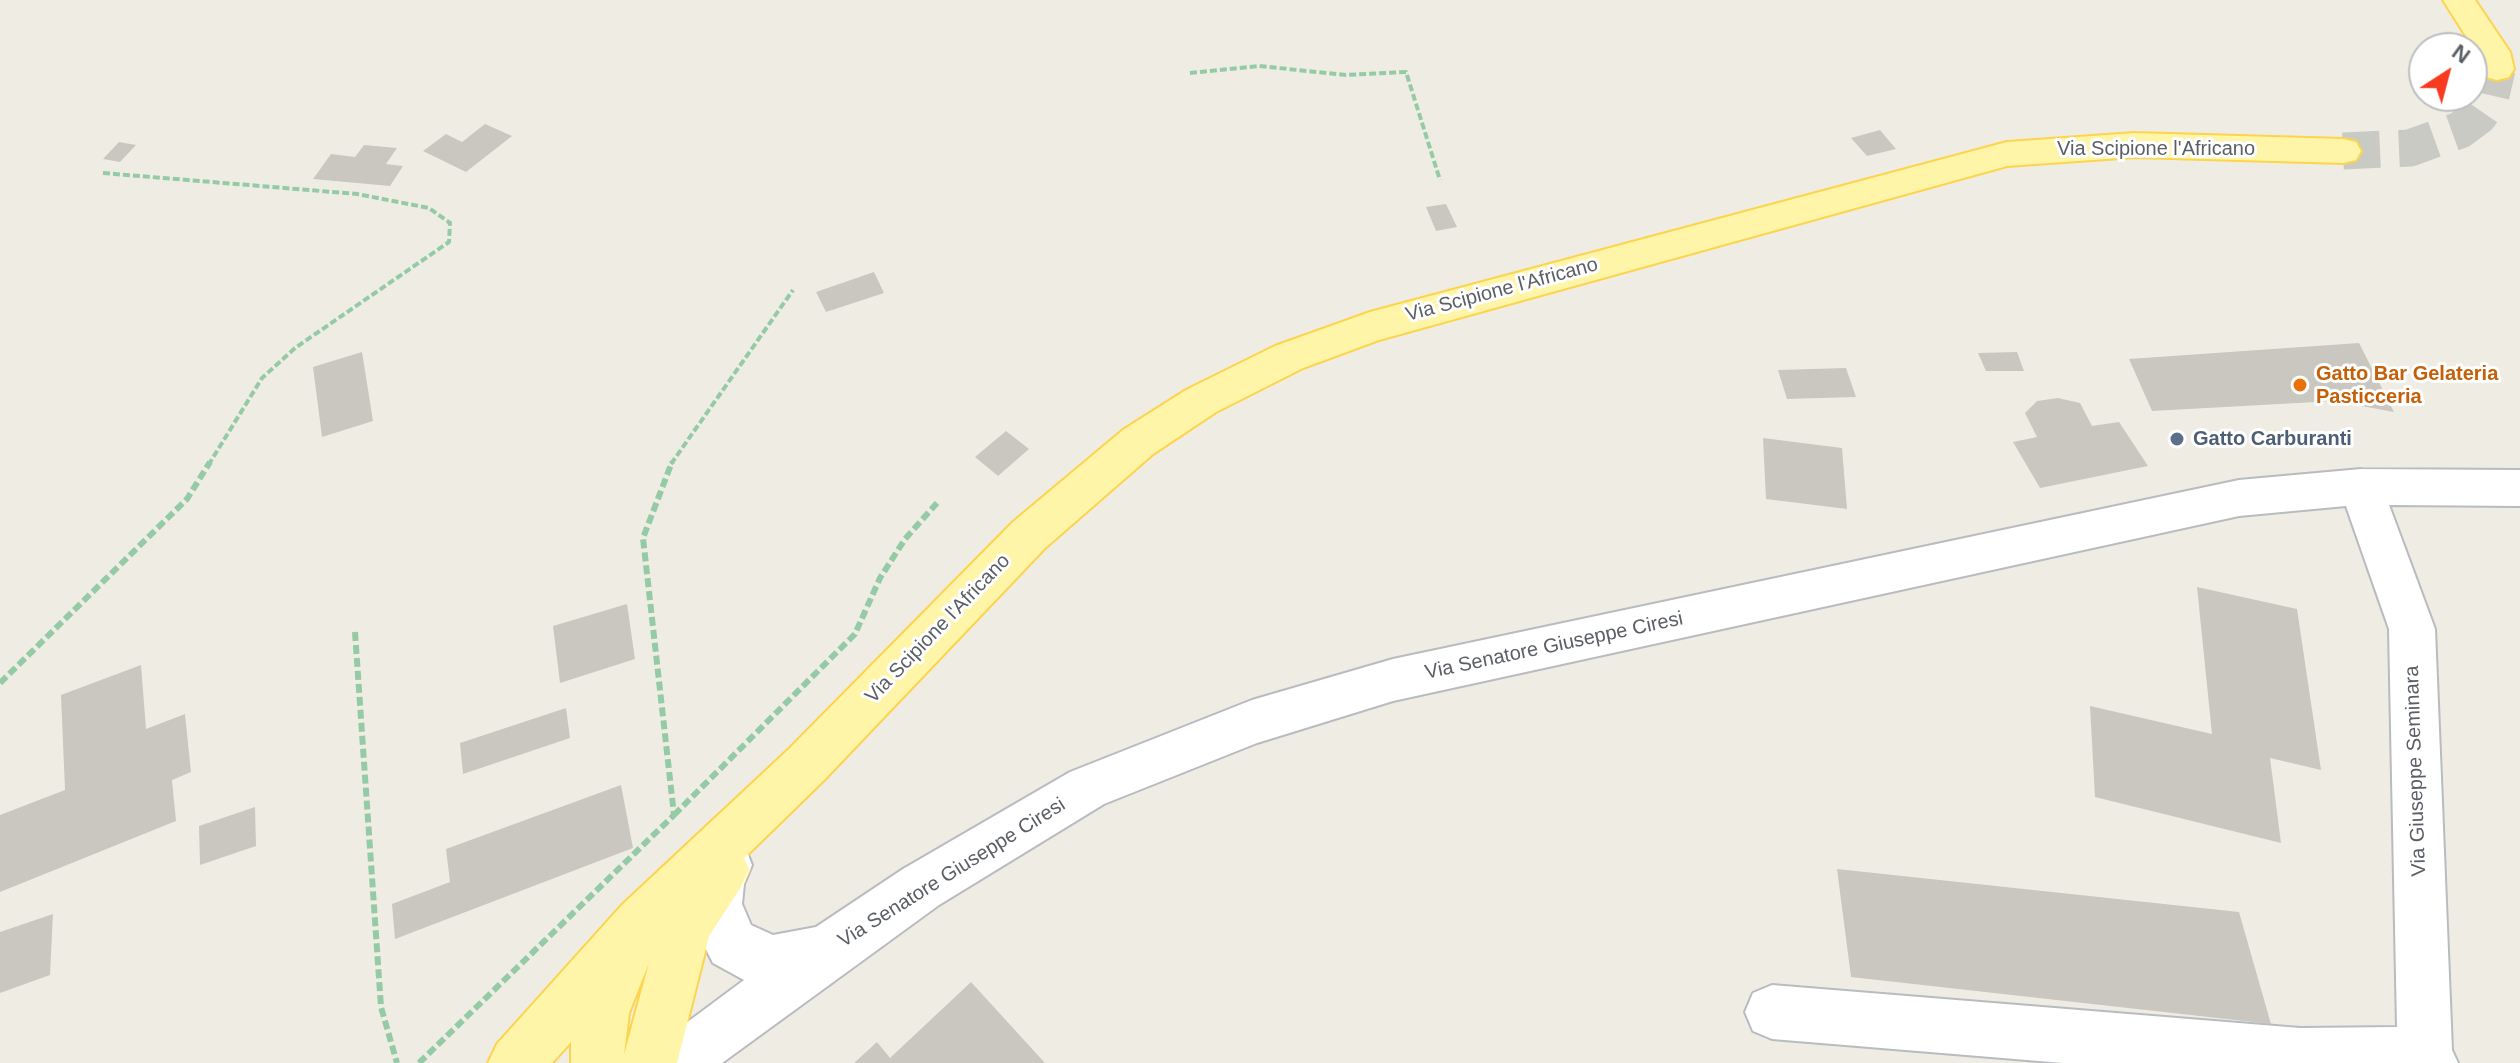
<!DOCTYPE html>
<html>
<head>
<meta charset="utf-8">
<style>
	body { margin:0 }
	#map { position:relative; width:2520px; height:1063px; overflow:hidden; background:#efede3; font-family:Arial,sans-serif }
	canvas { display:block }
	.north { position:absolute; left:2408px; top:32px; width:80px; height:80px; box-sizing:border-box; background:#fff; border:2px solid #bdbfc1; border-radius:50%; rotate:36deg; font-size:22px; font-weight:700; line-height:32px; text-align:center; color:#5b5f65 }
	.north::after { content:''; display:block; margin:auto; width:28px; height:36px; background:#f83b20; clip-path:polygon(50% 0,100% 100%,50% 72%,0 100%) }
</style>
</head>
<body>
<div id="map">
<canvas width="2520" height="1063"></canvas>
<div class="north">N</div>
</div>
<script>
const context = document.querySelector('canvas').getContext('2d');
context.lineJoin = 'round';
function paint(path, color) {
  context.fillStyle = color;
  context.fill(path, 'evenodd');
}
function shape(rows) {
  const path = new Path2D();
  for (const r of rows) {
    path.moveTo(r[0], r[1]);
    for (let i = 2; i < r.length; i += 2) path.lineTo(r[i], r[i + 1]);
  }
  return path;
}
function stroke(path, color, width, dash) {
  context.strokeStyle = color;
  context.lineWidth = width;
  context.lineCap = dash ? 'butt' : 'round';
  context.setLineDash(dash || []);
  context.stroke(path);
}
function label(font, color, halo, rows, align = 'center') {
  context.font = font + ' Arial,sans-serif';
  context.lineWidth = 6;
  context.setLineDash([]);
  context.textBaseline = 'middle';
  context.strokeStyle = halo;
  context.fillStyle = color;
  for (const [text, x, y, turn = 0] of rows) {
    context.save();
    context.translate(x, y);
    context.rotate((+turn || 0) * Math.PI / 180);
    context.textAlign = isNaN(turn) ? turn : align;
    if (halo) context.strokeText(text, 0, 0);
    context.fillText(text, 0, 0);
    context.restore();
  }
}
const building = shape([
	[485,124,512,136,466,172,423,151,446,134,462,142],
	[1880,130,1896,149,1867,156,1851,138],
	[119,142,136,145,120,162,103,159],
	[364,145,397,148,386,164,403,166,390,186,313,179,331,154,355,157],
	[1446,204,1457,227,1436,231,1426,207],
	[874,272,884,293,826,312,816,292],
	[2359,343,2394,412,2334,401,2152,411,2129,359],
	[362,352,373,421,322,437,313,367],
	[2017,352,2024,371,1986,371,1978,353],
	[1846,368,1856,397,1787,399,1778,370],
	[2058,398,2080,403,2092,426,2119,422,2148,466,2040,488,2013,442,2037,437,2025,413,2037,401],
	[1006,431,1029,449,998,476,975,457],
	[1763,438,1842,448,1847,509,1766,499],
	[2197,587,2297,609,2321,770,2270,758,2281,843,2095,797,2090,706,2212,734],
	[627,604,635,659,560,683,553,626],
	[141,665,146,729,185,714,191,772,172,780,176,821,0,892,0,815,65,790,61,695],
	[566,708,570,738,463,774,460,743],
	[621,785,633,848,395,939,392,904,450,882,446,849],
	[255,807,256,846,200,865,199,826],
	[1837,869,2239,912,2271,1024,1851,977],
	[53,914,50,975,0,993,0,932],
	[971,982,1045,1063,854,1063,877,1042,890,1058]
]);
const majorTunnel = shape([
	[2343,151,2410,148,2460,130,2479,116,2490,100,2497,69]
]);
const pathFar1 = shape([
	[1190,73,1259,66,1346,75,1406,72,1440,180],
	[103,173,357,194,429,208,450,223,449,242,295,348,262,378,209,464],
	[671,464,793,290]
]);
const path = shape([
	[355,632,381,1007,397,1063],
	[0,683,187,499,210,462],
	[674,815,855,634,880,578,905,539,937,503],
	[419,1063,674,815,643,538,672,462]
]);
const minor = shape([
	[2361,469,2520,470,2520,506,2389,505,2435,629,2452,1050,2458,1063,2063,1063,1772,1039,1753,1031,1745,1012,1753,993,1772,985,2300,1028,2397,1027,2389,629,2346,506,2239,516,1393,701,1257,743,1104,804,939,905,722,1063,649,1063,658,1044,744,980,713,963,694,926,690,904,693,880,709,847,727,840,745,847,752,865,744,884,742,904,751,925,773,935,816,927,903,869,1070,772,1252,700,1393,659,2239,480,2361,469]
]);
const major = shape([
	[2443,0,2475,0,2510,52,2514,69,2509,77,2497,80,2485,77,2476,52,2443,0],
	[2135,133,2343,139,2356,142,2361,151,2356,160,2343,163,2135,157,2007,166,1379,340,1303,368,1216,412,1153,454,1045,548,824,780,744,858,749,869,741,887,709,936,677,1063,571,1063,571,1042,552,1063,488,1063,497,1044,622,905,790,748,1013,522,1123,430,1186,390,1275,346,1370,312,2007,142,2135,133],
	[649,963,624,1055,629,1013,649,963]
]);
const markers = [
	[2300,385,8,"#e8710a"],
	[2177,439,8,"#5c6f8a"]
];
const streetNames = [
	["Via Scipione l'Africano",2156,149],
	["Via Scipione l'Africano",1502,290,-15],
	["Via Scipione l'Africano",938,629,-46],
	["Via Senatore Giuseppe Ciresi",1554,646,-12],
	["Via Giuseppe Seminara",2416,771,-92],
	["Via Senatore Giuseppe Ciresi",952,873,-32]
];
const foodNames = [
	["Gatto Bar Gelateria",2316,374],
	["Pasticceria",2316,397]
];
const serviceNames = [
	["Gatto Carburanti",2193,439]
];
paint(building, '#cac7c0');
stroke(majorTunnel, '#cacac4', 37, [37, 19]);
stroke(minor, '#b8bbc0', 4);
stroke(major, '#fdd44e', 4);
stroke(pathFar1, '#95caa7', 4, [7, 3]);
stroke(path, '#95caa7', 6, [9, 4]);
paint(minor, '#fff');
paint(major, '#fff5a8');
for (const [x, y, r, color] of markers) {
  const dot = new Path2D();
  dot.arc(x, y, r, 0, 2 * Math.PI);
  context.fillStyle = color;
  context.fill(dot);
  stroke(dot, '#fff', 3);
}
label('20px', '#5b5f65', '#fff', streetNames);
label('bold 20px', '#c56008', '#fff', foodNames, 'left');
label('bold 20px', '#4e5e75', '#fff', serviceNames, 'left');
</script>
</body>
</html>
